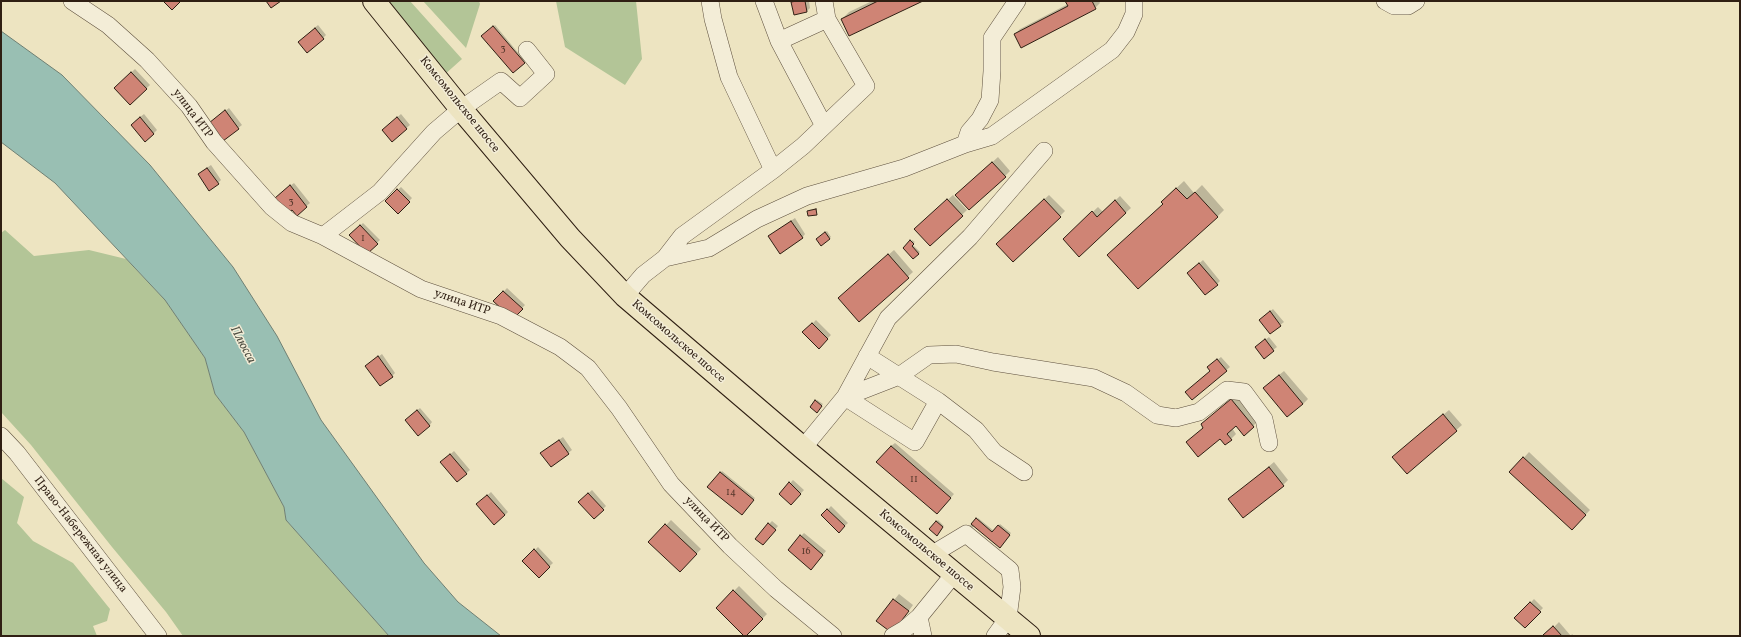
<!DOCTYPE html>
<meta charset="utf-8">
<style>
body{margin:0}
#map{position:relative;width:1741px;height:637px;overflow:hidden;background:#ede4c1;font-family:Vollkorn,serif}
canvas{display:block}
.frame{position:absolute;inset:0;border:2px solid #2f1f13;pointer-events:none}
</style>
<div id="map">
<canvas width="1741" height="637"></canvas>
<div class="frame"></div>
</div>
<script>
const ctx = document.querySelector('canvas').getContext('2d');
ctx.lineJoin = 'round';
function fillPath(path, color) {
  ctx.fillStyle = color;
  ctx.fill(path, 'evenodd');
}
function toPath(rows) {
  const path = new Path2D();
  for (const r of rows) {
    path.moveTo(r[0], r[1]);
    for (let i = 2; i < r.length; i += 2) path.lineTo(r[i], r[i + 1]);
  }
  return path;
}
function trace(path, color, width, dash) {
  ctx.strokeStyle = color;
  ctx.lineWidth = width;
  ctx.lineCap = dash ? 'butt' : 'round';
  ctx.setLineDash(dash || []);
  ctx.stroke(path);
}
function drawText(font, color, halo, rows, align = 'center') {
  ctx.font = font + ' Vollkorn,serif';
  ctx.lineWidth = 3;
  ctx.setLineDash([]);
  ctx.textBaseline = 'middle';
  ctx.strokeStyle = halo;
  ctx.fillStyle = color;
  for (const [text, x, y, turn = 0] of rows) {
    ctx.save();
    ctx.translate(x, y);
    ctx.rotate((+turn || 0) * Math.PI / 180);
    ctx.textAlign = isNaN(turn) ? turn : align;
    if (halo) ctx.strokeText(text, 0, 0);
    ctx.fillText(text, 0, 0);
    ctx.restore();
  }
}
const green = toPath([
 [382,1,410,1,462,59,443,76],
 [423,1,479,1,480,4,466,48],
 [556,1,636,1,642,59,625,85,565,47],
 [5,230,34,256,89,250,126,259,165,300,205,358,215,394,244,432,284,507,286,520,389,636,183,636,166,612,112,547,31,445,1,412,1,233],
 [1,478,24,497,17,523,33,541,73,563,110,609,107,621,93,626,97,636,1,636]
]);
const water = toPath([
 [1,31,62,75,150,165,233,267,277,336,321,420,424,563,458,602,501,636,389,636,286,520,284,507,244,432,215,394,205,358,165,300,55,183,1,142,1,31]
]);
const shadow = toPath([
 [794,1,809,1,810,8,807,11,795,14,792,3],
 [872,1,920,1,842,19,849,12],
 [1066,1,1099,1,1100,3,1095,8,1015,34,1020,29,1068,4],
 [318,25,326,35,323,38,302,39],
 [495,25,525,61,513,72,483,36],
 [135,69,150,85,130,104,115,88],
 [229,108,242,125,223,140,210,123],
 [144,114,157,130,153,134,135,121],
 [401,114,410,125,392,140,386,127],
 [998,157,1010,171,1005,176,962,190],
 [211,165,221,180,218,183,202,171],
 [1184,181,1194,193,1202,185,1224,210,1217,217,1164,204,1169,195],
 [294,183,310,203,297,214,279,194],
 [401,187,412,198,398,213,386,201],
 [953,195,967,210,930,245,921,224],
 [1049,195,1065,211,1060,216,1002,239],
 [1120,196,1131,208,1079,255,1069,234,1098,207,1103,212],
 [817,208,816,214,808,211,809,210],
 [795,218,805,234,802,238,773,233],
 [363,223,380,240,367,252,351,235],
 [827,231,831,237,821,244,818,238],
 [912,240,915,242,912,244,920,252,914,257,904,248],
 [894,250,913,272,860,320,845,293],
 [1203,260,1220,281,1217,284,1192,270],
 [507,288,525,305,513,318,495,301],
 [1273,309,1284,322,1270,333,1263,317],
 [816,320,831,335,819,347,804,332],
 [1269,337,1277,347,1264,357,1260,344],
 [382,354,395,373,392,376,370,363],
 [1221,357,1230,367,1192,399,1212,371,1212,364],
 [1284,371,1308,399,1303,404,1269,383],
 [1237,395,1258,421,1253,426,1236,425,1232,428,1236,434,1231,439,1220,438,1204,427,1207,419],
 [817,400,823,404,817,411,811,407],
 [420,408,432,422,429,426,409,417],
 [1449,410,1462,425,1407,473,1399,452],
 [563,437,572,450,551,466,545,450],
 [895,443,954,494,940,510,891,446],
 [454,451,470,470,457,481,445,459],
 [1529,452,1590,510,1572,529,1511,472],
 [1274,462,1288,480,1283,485,1230,499],
 [722,471,755,498,742,514,709,487],
 [793,480,804,490,791,504,780,494],
 [592,490,606,506,594,518,579,502],
 [491,492,508,512,505,515,481,501],
 [831,506,848,523,839,531,823,515],
 [978,518,994,531,1000,524,1011,533,1000,547,974,526,969,531,966,529],
 [671,520,701,549,680,571,650,542],
 [938,520,944,526,936,534,930,529],
 [772,521,778,526,766,541,769,524],
 [804,533,826,551,814,565,801,536],
 [538,547,553,563,539,576,524,561],
 [739,586,767,614,745,636,717,608],
 [899,594,913,605,897,627,877,621],
 [1534,599,1543,608,1525,627,1516,618],
 [1559,622,1571,636,1572,634,1574,636,1545,636]
]);
const building = toPath([
 [163,1,178,1,180,2,172,10,163,1],
 [266,1,281,1,271,8,266,1],
 [797,1,805,1,807,12,794,15,791,2,797,1],
 [878,1,923,1,849,36,841,19,878,1],
 [1065,1,1092,1,1096,9,1021,48,1014,34,1068,6,1065,1],
 [493,26,525,63,513,73,481,36,493,26],
 [315,28,324,39,307,53,298,42,315,28],
 [131,72,147,89,130,105,114,88,131,72],
 [225,110,239,129,223,141,209,123,225,110],
 [140,117,154,134,145,142,131,125,140,117],
 [397,117,407,129,392,142,382,130,397,117],
 [992,162,1006,177,969,210,955,195,992,162],
 [207,168,219,184,209,191,198,174,207,168],
 [290,185,307,207,297,216,292,210,288,213,275,198,290,185],
 [1176,188,1187,199,1195,192,1218,217,1138,289,1107,255,1163,204,1161,202,1176,188],
 [397,189,410,202,398,214,385,201,397,189],
 [947,199,963,216,930,246,914,229,947,199],
 [1044,199,1061,217,1013,262,996,244,1044,199],
 [1115,200,1126,213,1079,257,1063,239,1092,211,1097,217,1115,200],
 [816,209,817,215,808,216,807,211,816,209],
 [791,221,803,238,780,254,768,236,791,221],
 [360,225,378,244,367,254,349,235,360,225],
 [825,232,830,239,821,246,816,239,825,232],
 [910,240,914,244,912,246,919,254,913,259,903,248,910,240],
 [888,254,909,278,859,322,838,298,888,254],
 [1199,263,1218,285,1205,295,1187,273,1199,263],
 [503,291,523,309,513,319,493,301,503,291],
 [1270,311,1281,326,1270,334,1259,320,1270,311],
 [812,323,828,339,819,349,802,332,812,323],
 [1265,339,1274,351,1264,359,1255,347,1265,339],
 [378,356,393,377,380,386,365,366,378,356],
 [1217,359,1227,371,1192,400,1185,392,1210,371,1207,367,1217,359],
 [1279,375,1303,404,1287,417,1263,388,1279,375],
 [1231,399,1254,427,1244,436,1236,426,1227,434,1232,440,1225,445,1220,439,1198,457,1186,442,1203,428,1201,424,1231,399],
 [815,400,822,406,817,413,810,407,815,400],
 [417,410,430,426,418,436,405,420,417,410],
 [1443,414,1457,431,1407,474,1392,457,1443,414],
 [559,440,569,454,551,467,540,453,559,440],
 [891,446,951,498,937,514,876,462,891,446],
 [450,454,467,474,457,482,440,462,450,454],
 [1523,457,1586,515,1572,530,1509,472,1523,457],
 [1269,467,1284,486,1243,518,1228,499,1269,467],
 [720,472,754,500,742,515,707,487,720,472],
 [789,482,801,494,791,505,779,494,789,482],
 [588,493,604,510,594,519,578,502,588,493],
 [487,495,505,515,494,525,476,504,487,495],
 [827,509,845,526,839,533,821,515,827,509],
 [976,518,992,532,998,525,1010,535,1000,548,971,524,976,518],
 [936,521,943,527,937,536,929,529,936,521],
 [768,523,776,530,763,545,755,539,768,523],
 [665,524,697,554,680,572,648,542,665,524],
 [800,535,823,555,811,570,788,550,800,535],
 [534,549,550,567,539,578,522,561,534,549],
 [733,590,763,619,746,636,744,636,716,608,733,590],
 [893,599,909,611,892,633,876,621,893,599],
 [1530,602,1541,612,1525,628,1514,618,1530,602],
 [1553,626,1562,636,1544,636,1543,635,1553,626]
]);
const minor = toPath([
 [72,1,108,25,147,60,189,106,214,142,272,207,292,223,323,236,421,289,501,316,560,347,588,368,619,408,671,484,730,546,776,589,833,636],
 [710,1,713,19,729,77,773,170],
 [764,1,779,41,824,126],
 [1385,1,1394,6,1408,6,1416,1],
 [779,41,827,19],
 [965,144,969,132,980,119,990,100,992,71,992,38,1017,1],
 [323,236,380,192,434,132,461,109,501,81,520,98,546,74,527,50],
 [665,258,682,236,773,170,803,146,866,86,827,19,824,1],
 [625,296,643,275,665,258,709,248,757,219,807,196,904,168,965,144,992,136,1112,50,1126,32,1134,14,1134,1],
 [867,356,938,401,976,430,994,452,1024,472],
 [845,397,899,376,929,355,956,354,993,362,1094,378,1126,393,1157,415,1176,418,1199,412,1227,390,1244,392,1264,419,1269,443],
 [845,397,915,442,938,401],
 [1,436,17,453,158,636],
 [803,448,845,397,888,318,970,237,1044,151],
 [931,555,966,534,1010,570,1012,587,1008,618,995,636],
 [919,617,923,636],
 [893,636,905,629,919,617,954,574]
]);
const major = toPath([
 [374,1,461,109,570,238,625,296,803,448,1029,636]
]);
const numberNames = [
 ["3",503,49],
 ["3",291,202],
 ["1",363,239],
 ["11",914,480],
 ["14",731,493],
 ["16",806,552]
];
const streetNames = [
 ["Комсомольское шоссе",459,105,51],
 ["улица ИТР",192,114,53],
 ["улица ИТР",462,303,19],
 ["Комсомольское шоссе",678,342,41],
 ["улица ИТР",706,520,46],
 ["Право-Набережная улица",80,535,52],
 ["Комсомольское шоссе",926,551,40]
];
const waterNames = [
 ["Плюсса",242,345,62]
];
fillPath(green, '#b3c597');
fillPath(water, '#99bfb3');
trace(water, '#6f7f73', 1);
fillPath(shadow, '#0003');
fillPath(building, '#cf8475');
trace(building, '#2f1f13', 1);
trace(minor, '#5e503e', 18);
trace(major, '#2f1f13', 24);
trace(minor, '#f3edd7', 17);
trace(major, '#ede4c1', 22);
drawText('10px', '#57382c', null, numberNames);
drawText('12px', '#2f1f13', '#f3edd7', streetNames);
drawText('italic 13px', '#4f4f43', '#f3edd7', waterNames);
</script>
